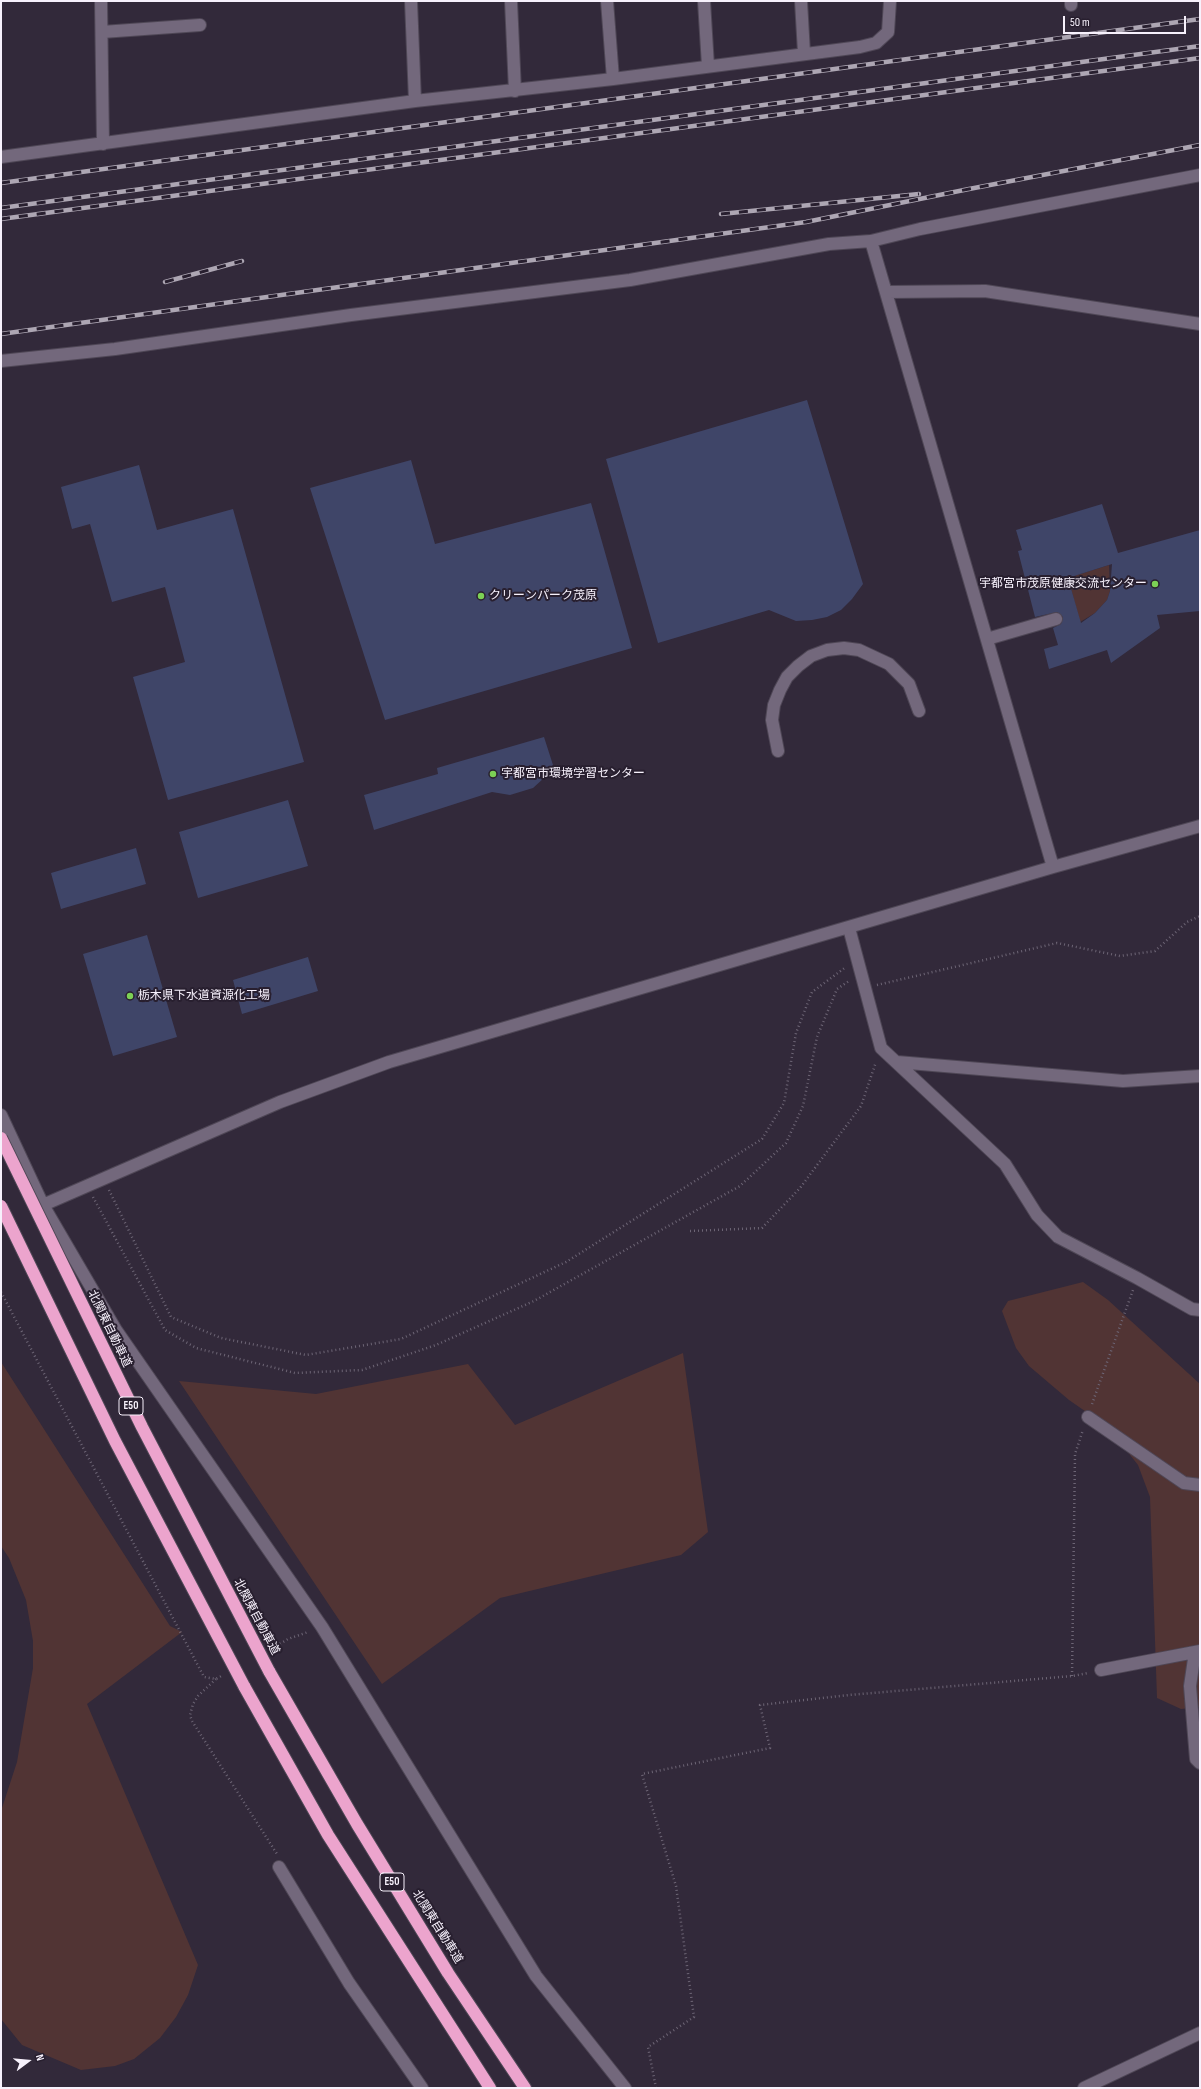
<!DOCTYPE html>
<meta charset="utf-8">
<style>
body{margin:0}
#map{position:relative;width:1201px;height:2089px;overflow:hidden;background:#32293a;font-family:"Sofia Sans Condensed",sans-serif}
canvas{display:block}
.frame{position:absolute;inset:0;border:2px solid #f7f1fc;pointer-events:none}
.north{position:absolute;left:8px;top:2041px;width:40px;height:40px;-webkit-text-stroke:3px #281f2f;paint-order:stroke;rotate:74deg;font-size:11px;font-weight:700;line-height:16px;text-align:center;color:#f7f1fc}
.north::after{content:'';display:block;margin:auto;width:14px;height:18px;background:#f7f1fc;clip-path:polygon(50% 0,100% 100%,50% 72%,0 100%)}
.scale{position:absolute;left:1063px;top:16px;width:123px;height:18px;box-sizing:border-box;border:2px solid #f7f1fc;border-top:0;padding-left:5px;font-size:12px;line-height:14px;white-space:nowrap;color:#f7f1fc;-webkit-text-stroke:3px #281f2f;paint-order:stroke}
</style>
<div id="map">
<canvas width="1201" height="2089"></canvas>
<div class="frame"></div>
<div class="north">N</div>
<div class="scale">50 m</div>
</div>
<script>
const ctx = document.querySelector('canvas').getContext('2d');
ctx.lineJoin = 'round';
function fillPath(path, color) {
  ctx.fillStyle = color;
  ctx.fill(path, 'evenodd');
}
function toPath(rows) {
  const path = new Path2D();
  for (const r of rows) {
    path.moveTo(r[0], r[1]);
    for (let i = 2; i < r.length; i += 2) path.lineTo(r[i], r[i + 1]);
  }
  return path;
}
function trace(path, color, width, dash) {
  ctx.strokeStyle = color;
  ctx.lineWidth = width;
  ctx.lineCap = dash ? 'butt' : 'round';
  ctx.setLineDash(dash || []);
  ctx.stroke(path);
}
function drawText(font, color, halo, rows, align = 'center') {
  ctx.font = font + ' "Sofia Sans Condensed","Noto Sans JP",sans-serif';
  ctx.lineWidth = 4;
  ctx.setLineDash([]);
  ctx.textBaseline = 'middle';
  ctx.strokeStyle = halo;
  ctx.fillStyle = color;
  for (const [text, x, y, turn = 0] of rows) {
    ctx.save();
    ctx.translate(x, y);
    ctx.rotate((+turn || 0) * Math.PI / 180);
    ctx.textAlign = isNaN(turn) ? turn : align;
    if (halo) ctx.strokeText(text, 0, 0);
    ctx.fillText(text, 0, 0);
    ctx.restore();
  }
}
const green = toPath([
 [1109,565,1110,591,1107,600,1095,613,1080,622,1068,578],
 [1083,1282,1108,1300,1200,1384,1200,1707,1181,1709,1157,1698,1150,1497,1138,1465,1108,1427,1069,1400,1029,1366,1016,1348,1002,1311,1008,1301],
 [683,1353,708,1532,681,1555,500,1598,382,1684,179,1381,316,1394,468,1364,515,1425],
 [1,1362,170,1626,182,1632,87,1704,198,1965,188,1995,176,2017,160,2038,134,2059,115,2066,81,2070,22,2045,1,2019,1,1811,17,1762,33,1668,33,1641,26,1600,9,1558,1,1546]
]);
const building = toPath([
 [807,400,863,584,852,599,841,610,827,617,812,620,796,621,769,610,658,643,606,459],
 [411,460,435,544,591,503,632,648,385,720,310,488],
 [139,465,157,530,233,509,304,762,168,800,133,677,185,662,165,587,112,602,90,524,72,529,61,487],
 [1102,504,1118,553,1200,530,1200,611,1157,615,1160,628,1111,663,1107,650,1049,669,1044,649,1058,645,1053,628,1061,624,1063,617,1057,612,1035,617,1018,551,1022,550,1016,530],
 [1112,564,1110,591,1107,600,1095,613,1081,623,1068,578],
 [544,737,553,765,544,778,533,788,510,795,492,792,374,830,364,795,438,774,437,768],
 [288,800,308,866,198,898,179,832],
 [136,848,146,884,61,909,51,873],
 [147,935,177,1037,113,1056,83,954],
 [308,957,318,991,242,1014,233,980]
]);
const path = toPath([
 [877,985,1057,943,1120,956,1155,951,1187,922,1200,916],
 [109,1190,171,1317,221,1338,306,1355,401,1339,566,1262,762,1139,784,1103,796,1033,812,992,846,967],
 [93,1197,165,1330,196,1348,295,1373,362,1370,436,1345,534,1301,740,1186,786,1143,803,1106,817,1037,837,989,849,981],
 [690,1231,762,1228,800,1188,861,1106,876,1062],
 [1,1292,204,1677,216,1679,223,1675],
 [1092,1404,1133,1290],
 [273,1648,288,1639,308,1632],
 [1072,1676,1075,1454,1083,1430],
 [216,1679,198,1696,193,1704,190,1715,192,1721,277,1854],
 [656,2088,648,2047,694,2017,676,1886,642,1774,770,1748,760,1705,849,1695,1072,1676,1088,1673]
]);
const minor = toPath([
 [101,1,103,144],
 [411,1,415,101],
 [511,1,515,91],
 [607,1,613,79],
 [704,1,708,66],
 [801,1,804,53],
 [1071,1,1071,5],
 [102,32,200,25],
 [1,157,415,101,613,79,860,47,876,43,888,32,890,1],
 [871,241,1053,867],
 [887,292,985,291,1200,324],
 [1,361,115,349,351,315,630,280,829,244,871,241,920,229,1200,175],
 [987,639,1056,619],
 [778,751,772,720,774,705,780,690,787,677,798,666,811,656,827,650,844,648,859,650,889,664,909,684,919,711],
 [849,928,881,1048,1005,1164,1037,1215,1058,1237,1137,1278,1192,1309,1200,1310],
 [897,1062,1123,1081,1200,1076],
 [1,1115,43,1205,116,1330,322,1627,536,1976,625,2088],
 [43,1205,280,1102,389,1062,1053,867,1200,826],
 [1088,1417,1184,1483,1200,1485],
 [1195,1652,1190,1686,1196,1759,1200,1763],
 [1101,1670,1200,1651],
 [279,1867,349,1983,422,2088],
 [1084,2088,1200,2033]
]);
const highway = toPath([
 [269,1671,357,1824,448,1973,525,2088],
 [244,1686,328,1835,490,2088]
]);
const rail = toPath([
 [1,183,1200,19],
 [1,208,1200,46],
 [721,214,919,194],
 [1,219,1200,58],
 [165,282,242,261],
 [1,334,806,222,969,189,1200,145]
]);
const highwayBridge = toPath([
 [1,1138,142,1427,269,1671],
 [1,1206,115,1441,244,1686]
]);
const markers = [
 [1155,584,4,"#7cd155"],
 [481,596,4,"#7cd155"],
 [493,774,4,"#7cd155"],
 [130,996,4,"#7cd155"]
];
const shields = [
 [131,1406,24],
 [392,1882,24]
];
const shieldNames = [
 ["E50",131,1406],
 ["E50",392,1882]
];
const poiNames = [
 ["宇都宮市茂原健康交流センター",1147,584,"right"],
 ["クリーンパーク茂原",489,596],
 ["宇都宮市環境学習センター",501,774],
 ["栃木県下水道資源化工場",138,996]
];
const streetNames = [
 ["北関東自動車道",109,1329,64],
 ["北関東自動車道",256,1617,62],
 ["北関東自動車道",437,1927,58]
];
fillPath(green, '#513434');
fillPath(building, '#3f4568');
trace(minor, '#4f4756', 14);
trace(highway, '#4f4756', 14);
trace(path, '#6d6575', 2.5, [1, 3]);
trace(minor, '#73687c', 12);
trace(highway, '#eca4cd', 12);
trace(rail, '#ada6b3', 4.5);
trace(rail, '#281f2f', 3, [9]);
trace(highwayBridge, '#4f4756', 14, []);
trace(highwayBridge, '#eca4cd', 12);
for (const [x, y, r, color] of markers) {
  const dot = new Path2D();
  dot.arc(x, y, r, 0, 2 * Math.PI);
  ctx.fillStyle = color;
  ctx.fill(dot);
  trace(dot, '#281f2f', 1.5);
}
for (const [x, y, w] of shields) {
  const box = new Path2D();
  box.roundRect(x - w / 2, y - 9, w, 18, 3);
  ctx.fillStyle = '#281f2f';
  ctx.fill(box);
  trace(box, '#f7f1fc', 1);
}
drawText('bold 11px', '#f7f1fc', null, shieldNames);
drawText('12px', '#f7f1fc', '#281f2f', poiNames, 'left');
drawText('12px', '#f7f1fc', '#281f2f', streetNames);
</script>
